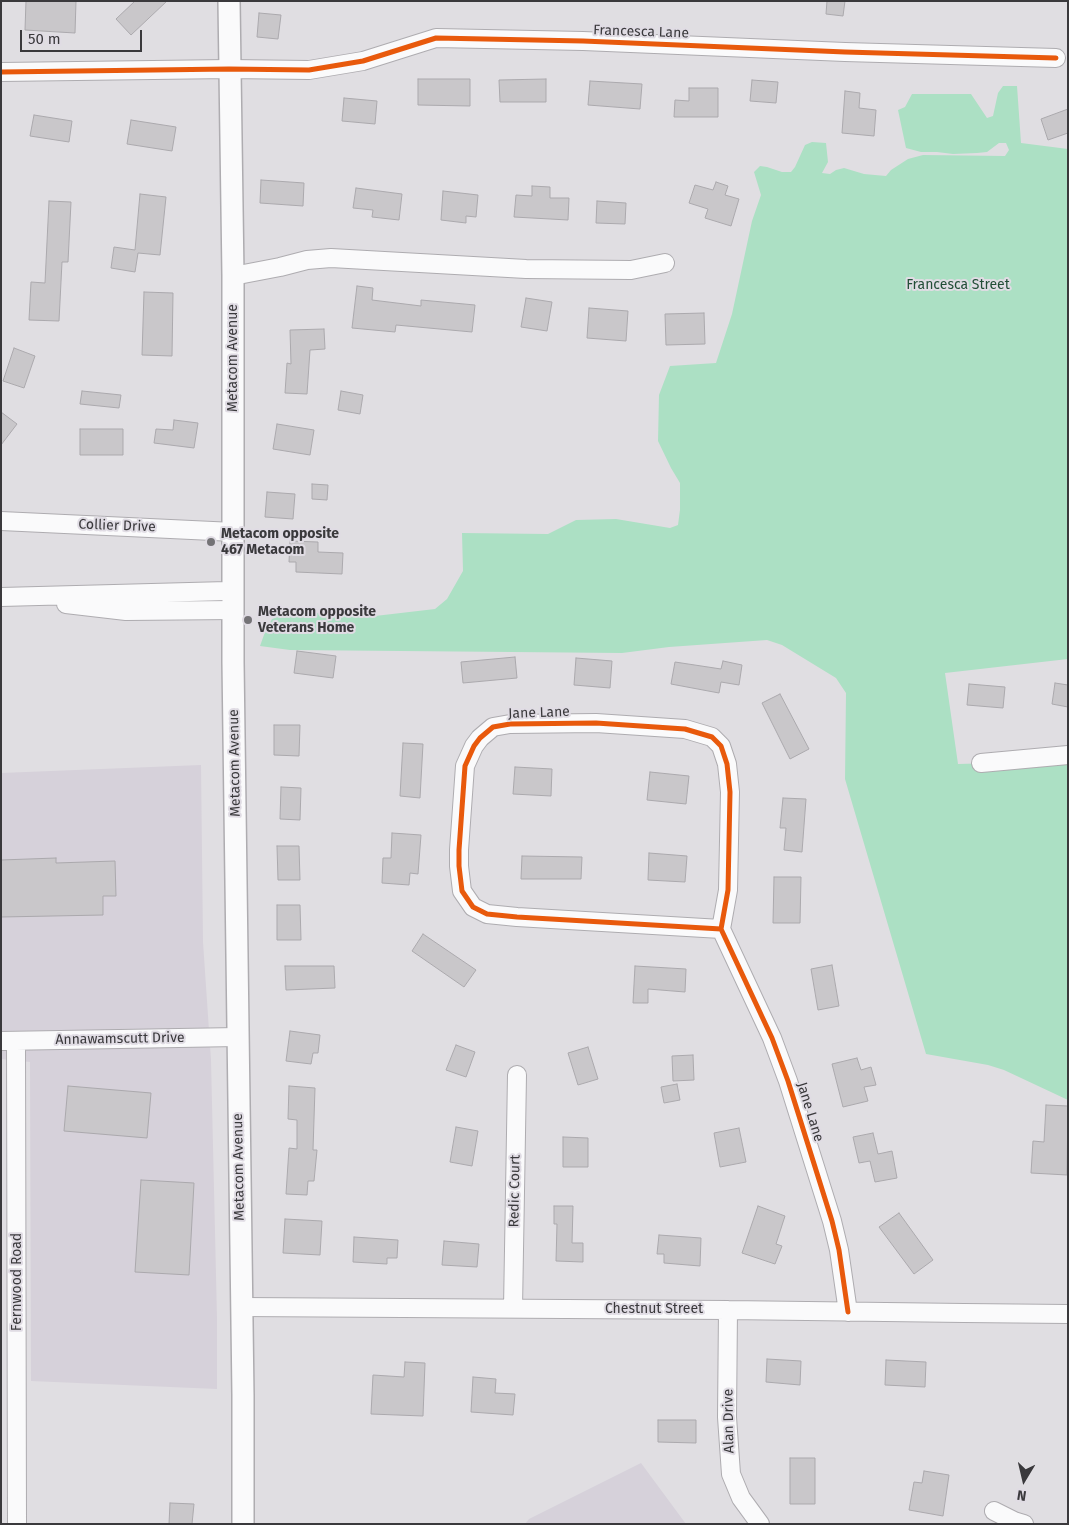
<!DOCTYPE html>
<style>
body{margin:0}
#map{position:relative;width:1069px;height:1525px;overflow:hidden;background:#e0dee2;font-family:"Fira Sans",sans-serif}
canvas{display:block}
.frame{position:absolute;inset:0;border:2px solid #3a393c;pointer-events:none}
.north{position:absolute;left:999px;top:1455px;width:50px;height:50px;-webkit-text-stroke:4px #e0dce4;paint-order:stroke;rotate:189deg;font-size:14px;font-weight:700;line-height:20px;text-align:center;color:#3a393c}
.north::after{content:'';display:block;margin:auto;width:18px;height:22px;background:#3a393c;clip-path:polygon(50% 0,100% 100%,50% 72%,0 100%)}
.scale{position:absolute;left:20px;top:30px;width:122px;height:22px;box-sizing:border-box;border:2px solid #3a393c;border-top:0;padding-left:6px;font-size:15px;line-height:18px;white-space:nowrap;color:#3a393c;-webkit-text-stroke:4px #e0dce4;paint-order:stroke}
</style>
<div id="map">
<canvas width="1069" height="1525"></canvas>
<div class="frame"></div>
<div class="north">N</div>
<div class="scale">50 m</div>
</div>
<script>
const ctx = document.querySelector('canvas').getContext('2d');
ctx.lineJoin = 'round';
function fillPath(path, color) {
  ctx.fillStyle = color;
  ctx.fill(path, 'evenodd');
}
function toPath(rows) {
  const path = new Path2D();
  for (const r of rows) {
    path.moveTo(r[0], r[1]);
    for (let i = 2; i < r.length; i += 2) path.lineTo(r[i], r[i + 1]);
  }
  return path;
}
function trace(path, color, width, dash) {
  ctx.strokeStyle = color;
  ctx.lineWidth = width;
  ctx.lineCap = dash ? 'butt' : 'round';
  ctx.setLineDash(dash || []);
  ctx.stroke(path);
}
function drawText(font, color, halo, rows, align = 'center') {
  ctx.font = font + ' "Fira Sans",sans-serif';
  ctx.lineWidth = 4;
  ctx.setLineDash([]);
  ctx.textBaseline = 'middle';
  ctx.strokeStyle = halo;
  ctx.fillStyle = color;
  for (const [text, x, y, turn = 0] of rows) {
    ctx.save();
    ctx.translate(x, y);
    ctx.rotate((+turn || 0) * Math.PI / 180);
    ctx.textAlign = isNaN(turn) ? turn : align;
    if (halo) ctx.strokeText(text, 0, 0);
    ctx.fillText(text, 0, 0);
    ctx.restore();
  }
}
const built = toPath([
 [201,765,203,942,211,1060,217,1318,217,1389,31,1381,30,1062,1,1059,1,773],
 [641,1463,686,1524,525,1524,529,1519]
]);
const green = toPath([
 [1003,86,1017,86,1021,143,1068,149,1068,659,945,673,958,764,1068,761,1068,1100,1004,1070,988,1065,926,1054,845,779,846,693,836,678,782,645,767,640,669,647,622,653,290,650,260,646,265,632,272,619,286,614,300,612,375,616,435,609,447,599,463,571,462,533,548,534,576,520,616,519,670,528,678,525,680,510,680,483,671,468,658,441,659,395,670,366,716,363,732,314,752,221,761,195,754,172,760,166,767,167,782,172,791,172,795,167,805,145,812,142,826,143,828,162,822,173,830,174,836,170,844,168,864,174,886,176,891,170,908,159,923,155,1005,156,1009,150,1006,143,999,143,987,152,977,153,953,154,937,152,921,152,906,148,898,110,905,107,912,94,971,94,987,118,993,116,998,93]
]);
const building = toPath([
 [26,1,76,1,75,33,25,30,26,1],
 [135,1,167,1,131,35,116,19,135,1],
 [827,1,845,1,843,16,826,14,827,1],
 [259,13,281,15,278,39,257,37,259,13],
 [418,79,470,79,470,106,418,105,418,79],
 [546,79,546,102,500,102,499,80,546,79],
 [752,80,778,82,776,103,750,101,752,80],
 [590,81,642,84,640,109,588,105,590,81],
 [689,88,718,88,718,117,674,117,675,100,689,101,689,88],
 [845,91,860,93,859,108,876,110,874,136,842,133,845,91],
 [344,98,377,101,375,124,342,121,344,98],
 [1068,109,1068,133,1048,140,1041,119,1068,109],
 [34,115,72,121,69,142,30,136,34,115],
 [131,120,176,127,172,151,127,144,131,120],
 [261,180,304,183,303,206,260,203,261,180],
 [716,182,728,186,725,195,739,199,731,226,705,218,708,209,689,203,695,185,713,190,716,182],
 [532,186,550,187,550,198,569,198,568,220,514,217,516,195,532,196,532,186],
 [356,188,402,194,399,220,372,217,373,210,353,208,356,188],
 [443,191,478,195,476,217,466,216,466,223,441,220,443,191],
 [140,194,166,197,160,255,138,253,135,272,111,268,114,247,135,250,140,194],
 [49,201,71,202,68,262,62,262,59,321,29,320,31,282,45,283,49,201],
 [597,201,626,203,625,224,596,223,597,201],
 [357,286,373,288,372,300,421,306,421,300,475,305,472,332,396,325,395,332,352,328,357,286],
 [144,292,173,293,172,356,142,355,144,292],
 [526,298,552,302,547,331,521,327,526,298],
 [589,308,628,311,626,341,587,338,589,308],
 [704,313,705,344,666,345,665,314,704,313],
 [324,329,325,349,310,350,307,394,285,393,287,363,291,364,290,330,324,329],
 [14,348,35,356,24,388,3,381,14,348],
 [82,391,121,395,119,408,80,404,82,391],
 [341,391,363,395,360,414,338,410,341,391],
 [1,412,17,424,1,445,1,412],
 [174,420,198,423,194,448,154,443,156,429,173,430,174,420],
 [277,424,314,430,310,455,273,449,277,424],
 [80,429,123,429,123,455,80,455,80,429],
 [312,484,328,485,327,500,312,499,312,484],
 [267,492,295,494,293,519,265,517,267,492],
 [290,541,318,542,318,552,343,553,342,574,296,572,296,562,289,562,290,541],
 [297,651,336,656,333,678,294,673,297,651],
 [515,657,517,678,463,683,461,662,515,657],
 [576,658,612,661,610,688,574,685,576,658],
 [723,661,742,665,739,685,721,682,719,693,671,684,675,662,721,669,723,661],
 [1055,683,1068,685,1068,707,1052,704,1055,683],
 [969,684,1005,687,1003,708,967,705,969,684],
 [780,694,809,749,790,759,762,703,780,694],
 [274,725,300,725,299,756,274,755,274,725],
 [403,743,423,744,420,798,400,796,403,743],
 [515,767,552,769,551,796,513,794,515,767],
 [650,772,689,776,686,804,647,800,650,772],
 [281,787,301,788,300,820,280,819,281,787],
 [783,798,806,799,802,852,784,850,786,828,780,828,783,798],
 [392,833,421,835,418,874,410,873,409,885,382,883,383,858,391,858,392,833],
 [277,846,299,846,300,880,278,880,277,846],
 [649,853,687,856,685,882,648,880,649,853],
 [522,856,582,857,581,879,521,879,522,856],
 [56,858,56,863,115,861,116,896,103,896,103,915,1,917,1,860,56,858],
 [774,877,801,877,800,923,773,923,774,877],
 [277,905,300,905,301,940,277,940,277,905],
 [423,934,476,970,464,987,412,951,423,934],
 [832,965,839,1006,818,1010,811,969,832,965],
 [285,966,334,966,335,988,286,990,285,966],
 [635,966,686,969,685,992,648,989,648,1003,633,1003,635,966],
 [290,1031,320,1035,318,1053,313,1053,311,1064,286,1061,290,1031],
 [456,1045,475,1052,466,1077,446,1070,456,1045],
 [588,1047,598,1079,578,1085,568,1053,588,1047],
 [693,1055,694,1080,673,1081,672,1056,693,1055],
 [857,1058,861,1070,871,1067,876,1085,864,1087,868,1101,843,1107,832,1064,857,1058],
 [677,1084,680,1100,664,1103,661,1087,677,1084],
 [68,1086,151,1093,147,1138,64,1131,68,1086],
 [289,1086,315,1088,313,1150,317,1150,314,1181,308,1181,307,1195,286,1194,289,1148,297,1149,297,1120,288,1119,289,1086],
 [1046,1105,1068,1106,1067,1175,1031,1173,1033,1141,1044,1142,1046,1105],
 [456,1127,478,1131,472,1166,450,1162,456,1127],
 [739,1128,746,1162,720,1167,714,1133,739,1128],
 [873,1133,878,1154,892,1151,897,1178,875,1182,870,1161,859,1163,853,1137,873,1133],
 [563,1137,588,1138,588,1167,563,1167,563,1137],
 [141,1180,194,1183,189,1275,135,1272,141,1180],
 [554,1206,573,1206,572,1243,583,1243,583,1262,556,1261,557,1224,554,1224,554,1206],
 [758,1206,785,1216,776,1244,782,1246,775,1264,742,1253,758,1206],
 [899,1213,933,1260,914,1274,879,1227,899,1213],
 [285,1219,322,1221,320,1255,283,1253,285,1219],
 [659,1235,701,1238,700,1266,664,1263,664,1254,657,1254,659,1235],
 [354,1237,398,1240,397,1258,387,1258,387,1264,353,1262,354,1237],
 [444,1241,479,1244,477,1267,442,1265,444,1241],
 [767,1359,801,1361,800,1385,766,1382,767,1359],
 [886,1360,926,1362,925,1387,885,1385,886,1360],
 [405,1362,425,1363,423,1416,371,1414,373,1375,404,1377,405,1362],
 [473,1377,496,1379,495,1393,515,1394,513,1415,471,1412,473,1377],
 [658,1420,696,1420,696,1443,658,1442,658,1420],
 [790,1458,815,1458,815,1504,790,1504,790,1458],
 [924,1471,949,1475,943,1516,909,1510,914,1482,922,1483,924,1471],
 [170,1503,194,1504,192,1524,169,1524,170,1503]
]);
const minor = toPath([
 [1,72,229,69,309,70,363,61,436,38,583,41,845,52,1056,58],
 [233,276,280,267,307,260,331,258,526,269,631,270,665,263],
 [1,521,234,532],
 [1,597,227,591,234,588],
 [66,604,126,611,234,610],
 [981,763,1068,755],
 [721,929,728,890,730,792,727,764,721,746,712,737,685,729,596,723,510,724,493,727,480,738,474,746,465,766,459,850,459,866,462,891,473,907,487,914,517,917,721,929,772,1038,788,1081,832,1221,839,1250,848,1312],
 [1,1041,238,1037],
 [16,1041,17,1524],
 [241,1307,728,1310,964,1313,1068,1314],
 [513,1308,517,1075],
 [728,1310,727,1417,731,1474,741,1498,760,1524],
 [994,1511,1014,1521,1024,1524]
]);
const major = toPath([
 [229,1,233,276,233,662,243,1395,243,1524]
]);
const cycleway = toPath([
 [1,72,229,69,309,70,363,61,436,38,583,41,845,52,1056,58],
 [721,929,728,890,730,792,727,764,721,746,712,737,685,729,596,723,510,724,493,727,480,738,474,746,465,766,459,850,459,866,462,891,473,907,487,914,517,917,721,929,772,1038,788,1081,832,1221,839,1250,848,1312]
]);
const markers = [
 [211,542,5,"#747376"],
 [248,620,5,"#747376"]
];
const streetNames = [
 ["Francesca Lane",641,32,2],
 ["Metacom Avenue",233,358,-90],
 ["Collier Drive",117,526,2],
 ["Jane Lane",539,713,-2],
 ["Metacom Avenue",235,763,-91],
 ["Annawamscutt Drive",120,1039,-1],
 ["Jane Lane",810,1112,73],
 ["Metacom Avenue",239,1167,-91],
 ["Redic Court",515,1191,-89],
 ["Fernwood Road",17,1282,-90],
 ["Chestnut Street",654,1309],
 ["Alan Drive",729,1421,-91]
];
const parkNames = [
 ["Francesca Street",958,285]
];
const poiNames = [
 ["Metacom opposite",221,534],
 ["467 Metacom",221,550],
 ["Metacom opposite",258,612],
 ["Veterans Home",258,628]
];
fillPath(built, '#d6d1da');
fillPath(green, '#ace0c4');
fillPath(building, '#c9c7ca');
trace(building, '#aba9ad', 1);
trace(minor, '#aeacb0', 20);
trace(major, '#aeacb0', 24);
trace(minor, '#fafafb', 18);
trace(major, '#fafafb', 21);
trace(cycleway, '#e8590c', 5);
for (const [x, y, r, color] of markers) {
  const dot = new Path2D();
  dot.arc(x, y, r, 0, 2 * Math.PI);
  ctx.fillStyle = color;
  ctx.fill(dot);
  trace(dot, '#e0dce4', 2);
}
drawText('14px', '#3a393c', '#e0dce4', streetNames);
drawText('14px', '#224e37', '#e0dce4', parkNames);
drawText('bold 14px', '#3a393c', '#e0dce4', poiNames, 'left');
</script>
